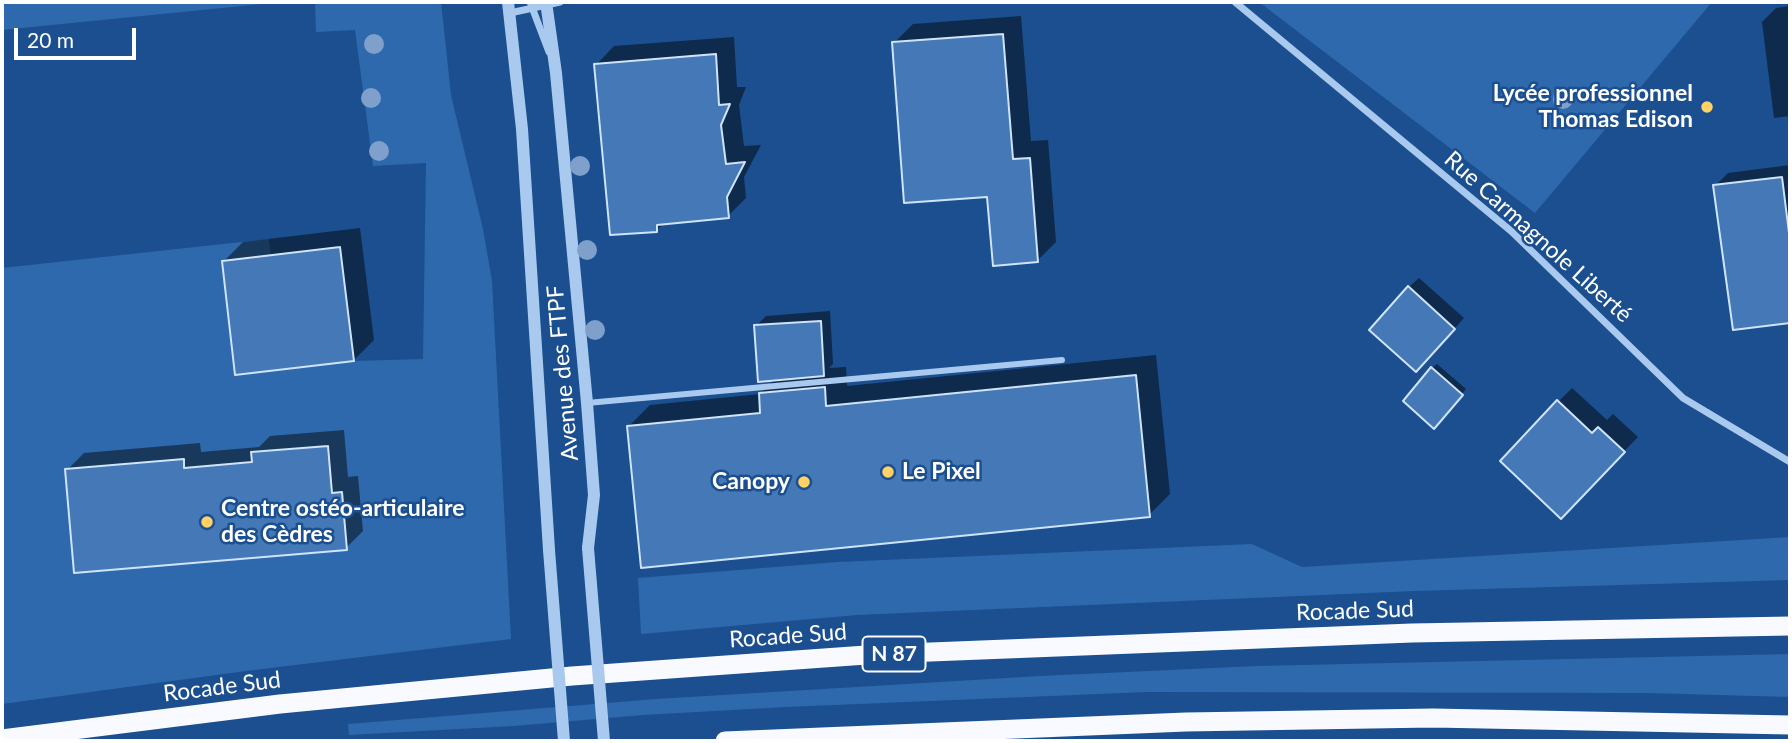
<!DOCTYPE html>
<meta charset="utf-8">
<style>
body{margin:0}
#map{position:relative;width:1792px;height:743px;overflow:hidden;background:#1b4f8f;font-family:Lato,sans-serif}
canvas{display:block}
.frame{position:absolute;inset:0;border:4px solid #fff;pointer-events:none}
.scale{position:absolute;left:14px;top:28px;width:122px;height:32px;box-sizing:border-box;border:4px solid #fff;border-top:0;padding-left:9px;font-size:21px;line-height:24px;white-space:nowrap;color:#fff;-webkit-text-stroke:5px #1b4f8f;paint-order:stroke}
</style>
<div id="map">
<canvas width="1792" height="743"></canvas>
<div class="frame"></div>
<div class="scale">20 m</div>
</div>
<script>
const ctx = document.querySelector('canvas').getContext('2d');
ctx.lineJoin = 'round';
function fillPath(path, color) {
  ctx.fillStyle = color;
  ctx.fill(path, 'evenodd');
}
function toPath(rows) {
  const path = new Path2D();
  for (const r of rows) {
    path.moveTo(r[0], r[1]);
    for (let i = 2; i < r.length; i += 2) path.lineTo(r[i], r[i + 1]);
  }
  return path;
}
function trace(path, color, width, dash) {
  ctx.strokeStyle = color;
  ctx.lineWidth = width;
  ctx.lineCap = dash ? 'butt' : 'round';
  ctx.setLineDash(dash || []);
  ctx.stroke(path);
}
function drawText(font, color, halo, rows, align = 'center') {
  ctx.font = font + ' Lato,sans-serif';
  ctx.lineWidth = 5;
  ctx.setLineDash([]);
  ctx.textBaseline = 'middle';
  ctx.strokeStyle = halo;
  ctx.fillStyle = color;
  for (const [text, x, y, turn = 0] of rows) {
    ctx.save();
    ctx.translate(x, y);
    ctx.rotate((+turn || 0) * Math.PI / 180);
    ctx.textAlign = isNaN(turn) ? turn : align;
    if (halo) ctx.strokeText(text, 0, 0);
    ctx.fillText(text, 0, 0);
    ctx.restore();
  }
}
const green = toPath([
 [2,2,282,2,2,30],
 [315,2,441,2,451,95,483,229,492,281,511,639,246,671,2,704,2,268,269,239,271,256,222,262,235,375,354,361,423,359,426,163,373,166,355,30,316,32],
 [1259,2,1712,2,1535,213],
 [1790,537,1790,580,1415,591,857,615,641,634,638,578,838,562,1252,544,1302,567],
 [1790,654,1790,697,1648,693,1146,692,786,707,643,715,514,726,349,735,348,724,656,699,1040,676,1257,666]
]);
const shadow = toPath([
 [1790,6,1790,116,1774,118,1762,22,1776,8],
 [1021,16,1031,141,1048,140,1056,242,1037,261,894,43,913,24],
 [734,37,737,87,746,87,739,105,744,146,761,145,744,177,746,198,728,216,664,223,657,230,596,65,614,46],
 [1790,165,1790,321,1735,328,1715,186,1728,173],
 [360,228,374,340,354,360,223,262,243,242],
 [1419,278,1464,318,1426,360,1409,287],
 [830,311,833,364,829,368,846,367,847,386,1156,355,1170,494,1149,515,628,427,650,405,760,394,776,378,756,326,766,316],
 [1437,364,1466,389,1438,422,1432,368],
 [1572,388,1607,420,1613,414,1638,437,1561,516,1558,402],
 [344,430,348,477,358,476,363,531,346,548,67,470,84,453,200,443,201,452,259,447,270,436]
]);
const building = toPath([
 [1003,34,1013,159,1030,158,1038,262,993,266,987,197,904,203,892,42,1003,34],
 [716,54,719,105,730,104,721,125,726,164,745,162,727,197,729,218,657,225,657,232,610,235,594,64,716,54],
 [1782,177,1790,241,1790,323,1733,330,1713,185,1782,177],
 [340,247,354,361,235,375,222,261,340,247],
 [1408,286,1455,329,1416,372,1369,330,1408,286],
 [821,321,824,376,758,382,754,325,821,321],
 [1431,367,1463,395,1434,429,1403,401,1431,367],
 [1136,375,1150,517,641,568,627,426,760,413,759,393,825,387,826,406,1136,375],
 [1557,400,1592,433,1598,427,1625,452,1561,519,1500,461,1557,400],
 [328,446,332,493,342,492,347,550,74,573,65,469,184,459,184,468,252,462,251,452,328,446]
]);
const pedestrian = toPath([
 [587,403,1062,360]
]);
const minor = toPath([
 [530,2,549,52],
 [1235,2,1511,231,1683,398,1790,462],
 [510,13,560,2]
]);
const tertiary = toPath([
 [508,2,522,129,549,550],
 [546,2,556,73,587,403,594,495,588,548]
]);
const trunk = toPath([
 [2,739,280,704,572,676,880,654,1412,633,1790,626],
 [725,741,1186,722,1433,718,1790,725]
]);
const tertiaryBridge = toPath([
 [588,548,604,741],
 [549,550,564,741]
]);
const trees = [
 [374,44],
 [371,98],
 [1563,99],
 [379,151],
 [580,166],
 [587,250],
 [595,330]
];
const markers = [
 [1707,107,7,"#ffd166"],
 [888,472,7,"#ffd166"],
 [804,482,7,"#ffd166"],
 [207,522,7,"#ffd166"]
];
const shields = [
 [894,654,63]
];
const shieldNames = [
 ["N 87",894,654]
];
const poiNames = [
 ["Lycée professionnel",1693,94],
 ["Thomas Edison",1693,120],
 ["Le Pixel",902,472,"left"],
 ["Canopy",790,482],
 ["Centre ostéo-articulaire",221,509,"left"],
 ["des Cèdres",221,535,"left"]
];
const streetNames = [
 ["Rue Carmagnole Liberté",1538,237,42],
 ["Avenue des FTPF",563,373,-95],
 ["Rocade Sud",1355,611,-2],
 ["Rocade Sud",788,636,-4],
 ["Rocade Sud",222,687,-7]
];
fillPath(green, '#2e69ad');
fillPath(shadow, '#0007');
fillPath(building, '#4478b7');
trace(building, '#cfe3fa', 2);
trace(pedestrian, '#a9c9ee', 6);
trace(minor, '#a9c9ee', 7);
trace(tertiary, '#a9c9ee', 12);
trace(trunk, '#f8faff', 19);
trace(tertiaryBridge, '#a9c9ee', 12);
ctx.fillStyle = '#7ea0ca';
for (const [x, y] of trees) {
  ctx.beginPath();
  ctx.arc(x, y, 10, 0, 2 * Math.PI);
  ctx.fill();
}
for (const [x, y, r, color] of markers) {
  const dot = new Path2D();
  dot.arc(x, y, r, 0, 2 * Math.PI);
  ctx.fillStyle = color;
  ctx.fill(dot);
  trace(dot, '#1b4f8f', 2.5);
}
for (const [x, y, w] of shields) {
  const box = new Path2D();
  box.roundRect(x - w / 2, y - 17.5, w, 35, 5);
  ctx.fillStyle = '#1b4f8f';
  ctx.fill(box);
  trace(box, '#fff', 2);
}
drawText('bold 21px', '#fff', null, shieldNames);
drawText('bold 23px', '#fff', '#1b4f8f', poiNames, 'right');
drawText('23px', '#fff', '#1b4f8f', streetNames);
</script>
